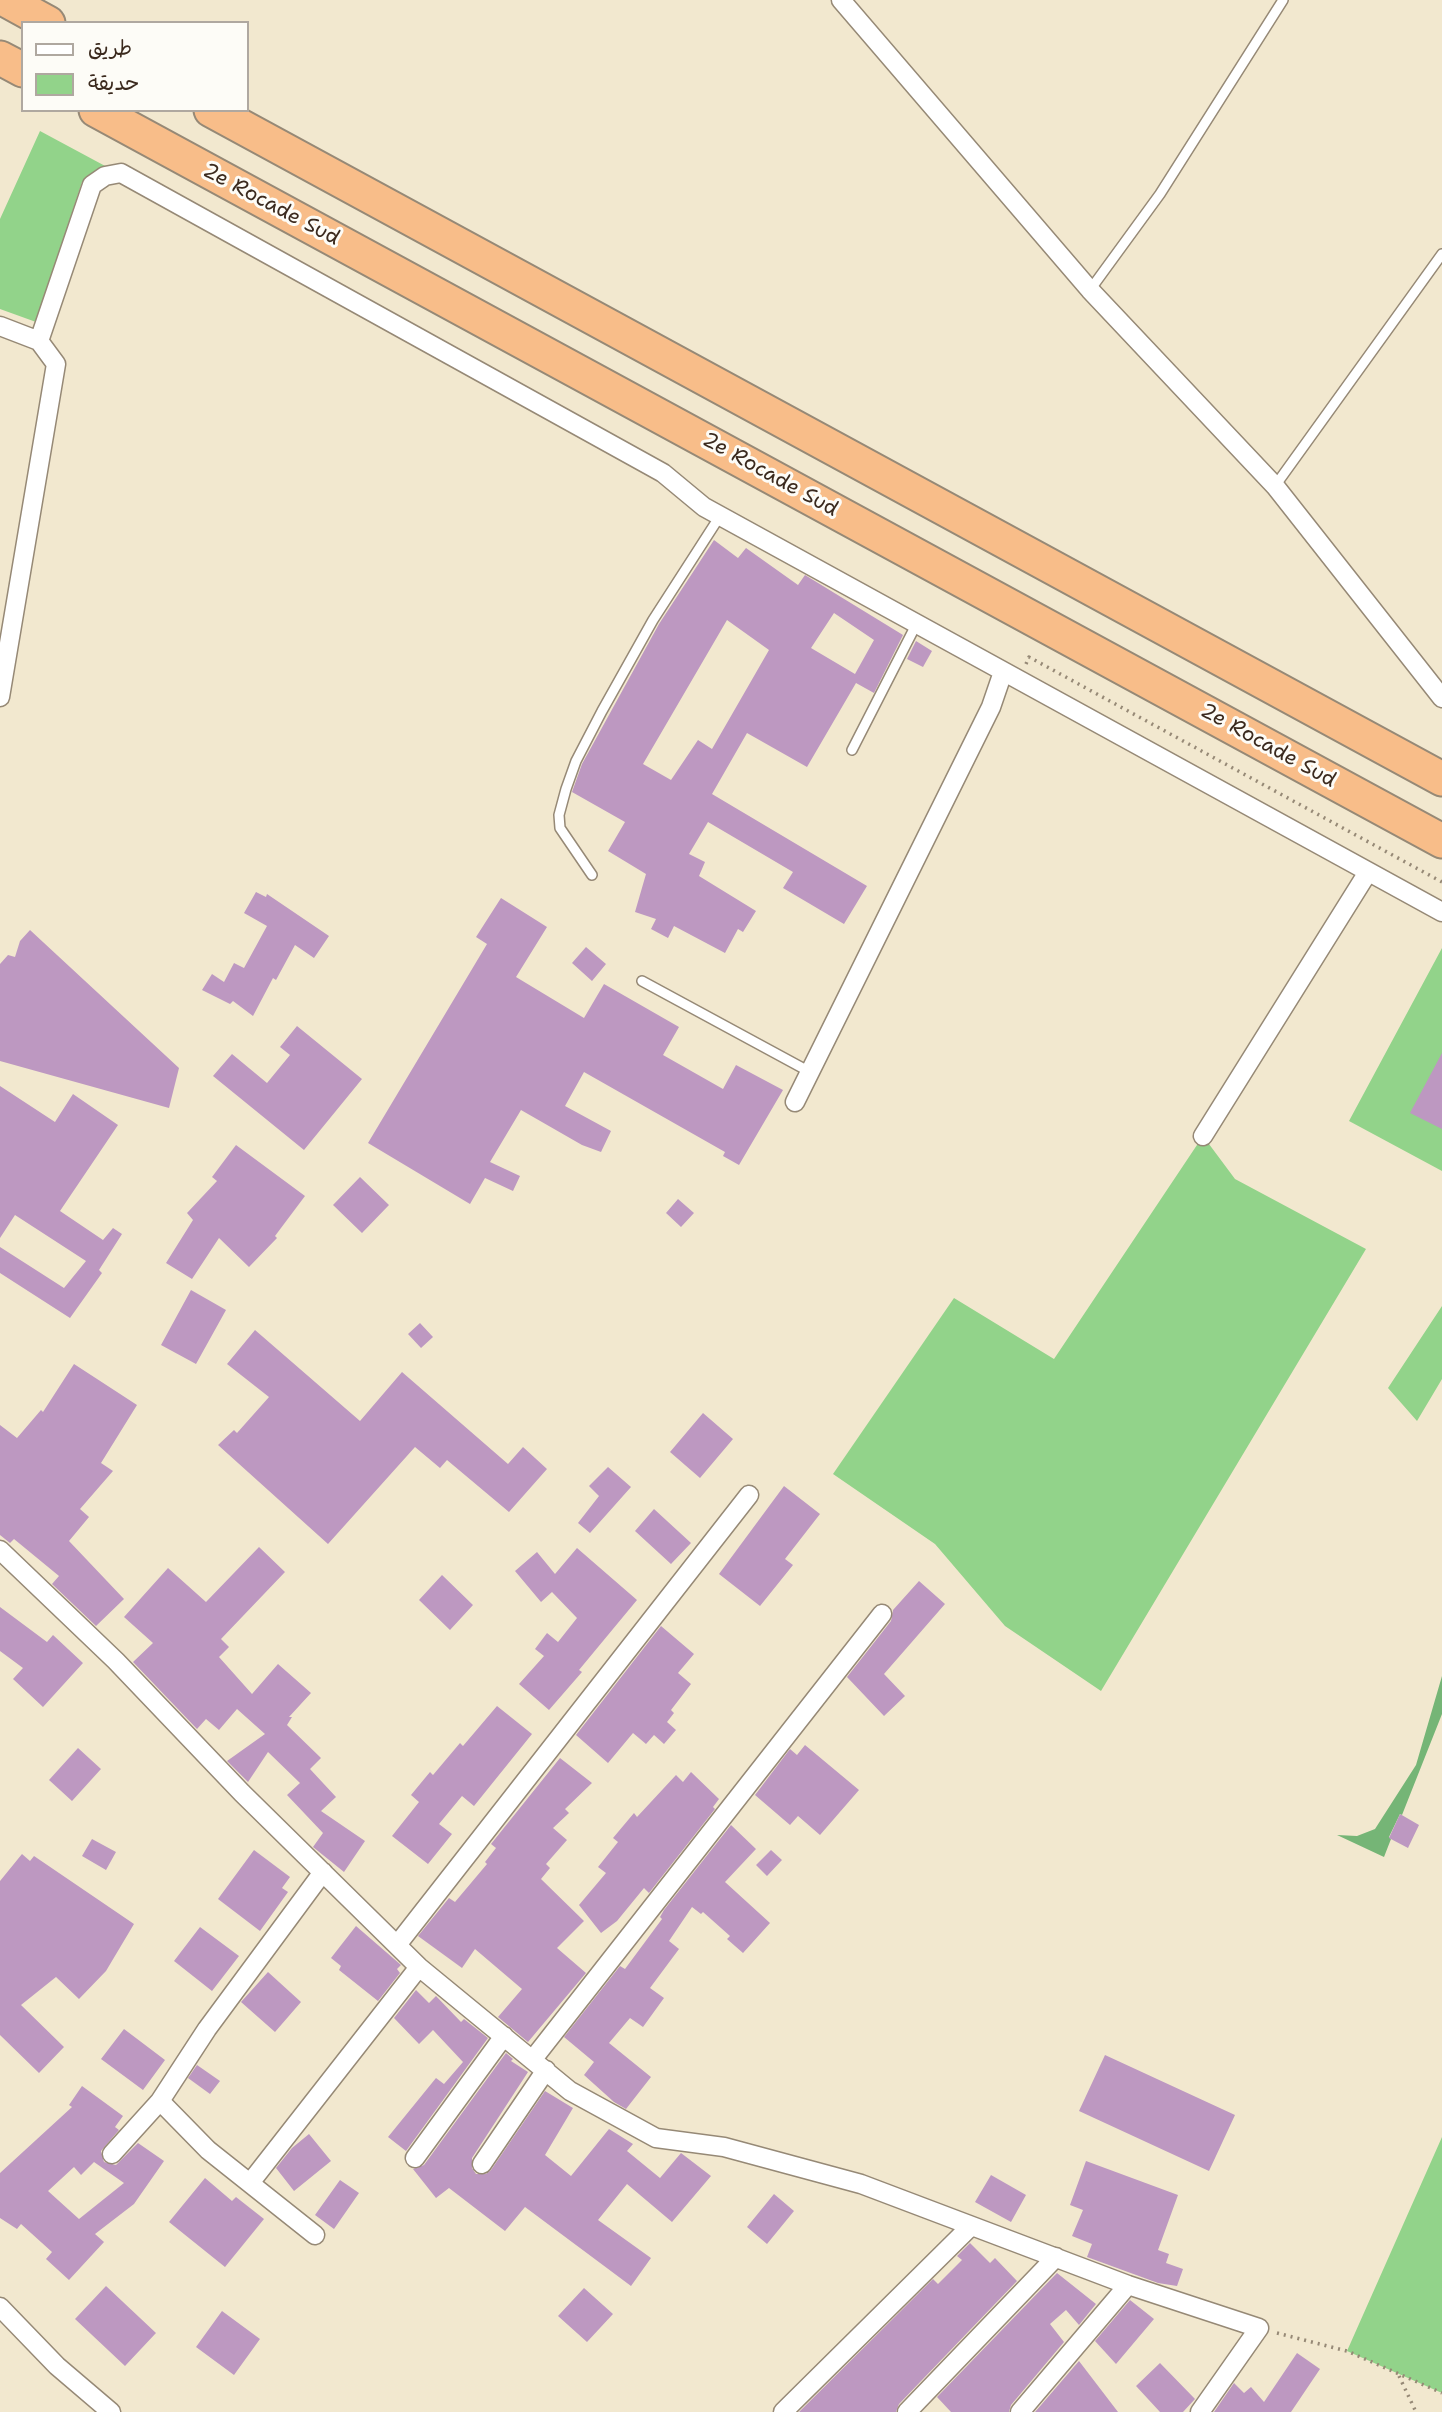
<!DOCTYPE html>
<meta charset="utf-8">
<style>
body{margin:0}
#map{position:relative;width:1442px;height:2412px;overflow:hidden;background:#f2e8cf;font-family:"Shantell Sans","Playpen Sans Arabic",sans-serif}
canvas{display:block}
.legend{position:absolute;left:21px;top:21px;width:228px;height:91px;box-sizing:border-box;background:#fdfcf7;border:2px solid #afa8a0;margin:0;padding:9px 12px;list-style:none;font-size:21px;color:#3b2a1e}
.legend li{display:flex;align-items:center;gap:14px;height:35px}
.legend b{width:35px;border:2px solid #afa8a0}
</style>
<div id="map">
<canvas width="1442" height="2412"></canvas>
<ul class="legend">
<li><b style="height:9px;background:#fff"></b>طريق</li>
<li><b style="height:19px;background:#92d38a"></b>حديقة</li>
</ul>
</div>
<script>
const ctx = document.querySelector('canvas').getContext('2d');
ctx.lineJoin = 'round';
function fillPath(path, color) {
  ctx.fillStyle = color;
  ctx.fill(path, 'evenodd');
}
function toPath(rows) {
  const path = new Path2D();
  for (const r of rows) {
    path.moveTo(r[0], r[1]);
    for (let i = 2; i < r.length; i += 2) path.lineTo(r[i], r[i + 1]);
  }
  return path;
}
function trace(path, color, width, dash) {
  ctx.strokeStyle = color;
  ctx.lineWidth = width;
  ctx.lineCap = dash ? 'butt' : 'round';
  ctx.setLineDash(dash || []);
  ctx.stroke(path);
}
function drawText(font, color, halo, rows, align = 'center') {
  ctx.font = font + ' "Shantell Sans",sans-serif';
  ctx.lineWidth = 6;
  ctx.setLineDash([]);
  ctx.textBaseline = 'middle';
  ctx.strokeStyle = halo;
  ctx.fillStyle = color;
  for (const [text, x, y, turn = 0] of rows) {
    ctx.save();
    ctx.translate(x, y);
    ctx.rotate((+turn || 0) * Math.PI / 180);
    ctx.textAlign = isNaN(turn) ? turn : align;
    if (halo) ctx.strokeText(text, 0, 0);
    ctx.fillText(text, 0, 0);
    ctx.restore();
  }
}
const green = toPath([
 [40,131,107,167,82,182,36,322,0,309,0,219],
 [1442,948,1442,1171,1349,1121],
 [1203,1136,1235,1179,1366,1249,1101,1691,1005,1626,935,1544,833,1474,954,1298,1054,1359],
 [1442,1306,1442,1379,1417,1421,1388,1388],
 [1442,2137,1442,2393,1347,2351]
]);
const forest = toPath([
 [1442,1676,1442,1714,1402,1815,1400,1814,1389,1837,1391,1839,1384,1857,1337,1835,1357,1836,1375,1829,1416,1765]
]);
const building = toPath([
 [714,540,738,558,746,548,798,585,805,575,903,635,874,693,856,683,807,767,747,733,712,794,867,886,844,924,783,888,793,872,708,822,689,854,705,862,699,876,756,911,743,932,738,929,725,953,674,926,668,938,651,929,656,919,635,912,646,874,608,851,625,822,572,792,582,764,659,624],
 [834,613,874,640,855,674,811,648],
 [727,620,769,650,712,749,698,740,671,780,643,764],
 [916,641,932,651,923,667,907,659],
 [256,892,266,897,267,894,329,936,314,958,295,945,276,980,273,978,253,1016,233,1001,230,1004,202,990,212,974,224,982,234,963,244,968,267,926,244,913],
 [501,898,547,927,516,977,584,1018,604,984,679,1027,663,1055,723,1089,736,1065,783,1090,739,1165,723,1156,725,1152,584,1072,565,1106,611,1131,601,1152,582,1145,521,1110,490,1162,520,1176,513,1191,485,1178,470,1204,368,1143,487,944,476,937],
 [30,930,179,1068,169,1108,0,1061,0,964,8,955,15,957,20,941],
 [586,947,606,964,592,981,572,963],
 [297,1026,362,1079,304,1150,213,1076,232,1054,267,1083,290,1055,280,1047],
 [1442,1053,1442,1129,1410,1113],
 [0,1086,55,1122,73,1094,118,1125,60,1211,103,1240,113,1228,122,1234,99,1270,102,1273,70,1318,0,1273,0,1247,64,1288,86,1261,15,1215,0,1238],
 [236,1145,305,1196,275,1236,277,1238,249,1267,219,1238,192,1279,166,1263,193,1220,187,1213,217,1181,212,1177],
 [360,1177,389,1205,362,1233,333,1205],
 [678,1199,694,1213,681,1227,666,1213],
 [191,1290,226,1310,196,1364,161,1345],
 [420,1323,433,1337,421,1348,408,1334],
 [255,1330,360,1421,402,1372,508,1464,523,1447,547,1469,509,1512,447,1460,440,1468,415,1447,328,1544,218,1445,234,1430,237,1433,269,1397,227,1364],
 [74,1364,137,1405,101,1463,113,1471,80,1509,89,1517,69,1541,124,1599,96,1626,52,1584,59,1576,14,1539,10,1543,0,1535,0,1425,17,1438,41,1410,43,1412],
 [703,1413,733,1439,700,1478,670,1452],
 [608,1467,631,1487,590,1533,578,1523,599,1496,589,1486],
 [784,1486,820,1514,785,1559,793,1565,760,1606,719,1574],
 [654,1509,691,1543,671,1564,635,1531],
 [259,1547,285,1572,221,1639,229,1647,219,1657,252,1694,278,1664,311,1693,289,1717,292,1717,287,1725,321,1758,310,1769,336,1797,321,1811,365,1841,344,1872,313,1847,323,1833,287,1795,300,1783,268,1752,248,1782,227,1761,265,1734,237,1709,219,1730,206,1719,197,1729,133,1662,153,1643,124,1617,168,1568,206,1602],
 [577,1548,637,1600,579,1670,582,1672,549,1710,519,1684,544,1656,535,1649,547,1633,558,1642,577,1618,552,1592,541,1602,515,1571,537,1552,555,1574],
 [442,1575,473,1605,450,1630,419,1600],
 [919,1581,945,1604,884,1674,905,1696,884,1716,847,1677,891,1621,893,1610],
 [0,1607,47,1642,53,1635,83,1663,43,1707,13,1679,23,1668,0,1651],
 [661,1626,694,1654,678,1673,691,1684,671,1710,674,1713,667,1722,676,1730,664,1744,654,1735,646,1744,633,1733,608,1763,576,1735],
 [497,1706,532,1734,474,1806,462,1796,439,1824,452,1834,428,1864,392,1836,419,1802,411,1795,430,1772,433,1775,460,1743,463,1746],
 [805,1745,859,1790,820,1835,798,1816,790,1825,755,1795,790,1749,797,1755],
 [78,1748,101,1769,72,1801,49,1780],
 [560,1758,592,1783,565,1809,569,1813,553,1828,567,1840,546,1864,550,1868,541,1879,584,1921,557,1948,586,1973,528,2042,498,2017,522,1989,475,1949,462,1968,418,1936,449,1898,455,1902,487,1864,485,1862,496,1848,491,1844],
 [691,1772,719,1799,713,1807,715,1809,649,1893,644,1888,617,1921,601,1933,579,1905,606,1873,598,1867,618,1842,613,1838,634,1813,637,1817,676,1775,683,1782],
 [1400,1814,1419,1825,1408,1848,1389,1838],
 [731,1825,756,1849,725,1882,770,1923,743,1953,727,1939,730,1936,703,1912,701,1914,692,1907,669,1941,679,1949,650,1988,664,1998,643,2027,630,2018,609,2043,651,2077,626,2109,614,2102,584,2075,594,2062,564,2037,620,1966,625,1969,662,1919,660,1917,664,1910],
 [92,1839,116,1852,106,1870,82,1856],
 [254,1850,290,1877,282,1888,288,1892,260,1931,218,1899],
 [771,1850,782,1860,767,1876,756,1865],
 [22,1854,30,1861,34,1856,134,1924,106,1971,79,1999,56,1977,21,2005,64,2047,39,2073,0,2035,0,1881],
 [356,1926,401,1965,397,1969,400,1973,378,2001,339,1970,341,1966,331,1958],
 [200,1927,239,1956,212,1991,174,1961],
 [268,1972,301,2002,275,2032,241,2002],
 [416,1990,429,2003,436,1996,461,2022,464,2019,488,2038,406,2151,388,2137,436,2078,444,2084,463,2062,433,2030,419,2044,394,2018],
 [124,2029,165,2060,143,2090,101,2059],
 [506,2053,513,2059,511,2061,528,2072,472,2158,472,2168,476,2174,486,2174,491,2170,545,2091,573,2108,545,2155,571,2176,609,2129,633,2144,627,2151,660,2178,681,2153,711,2176,672,2222,627,2184,598,2220,651,2258,631,2286,525,2207,505,2231,449,2188,436,2198,413,2169,424,2165],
 [1105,2055,1235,2115,1209,2171,1079,2111],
 [197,2065,220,2081,210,2094,188,2078],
 [82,2086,123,2116,115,2127,119,2130,101,2151,104,2162,116,2165,138,2143,164,2161,134,2204,95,2234,104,2242,69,2280,46,2259,52,2252,21,2224,17,2229,0,2218,0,2173,72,2107,69,2105],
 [94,2162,124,2183,79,2219,48,2191,74,2167,81,2175],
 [309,2134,331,2161,294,2191,276,2168,292,2148],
 [1086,2161,1178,2195,1158,2250,1169,2254,1166,2263,1183,2269,1177,2286,1158,2283,1087,2257,1092,2244,1072,2236,1083,2210,1070,2205],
 [991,2175,1026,2195,1011,2222,975,2202],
 [205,2178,232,2201,236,2197,264,2219,225,2267,169,2222],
 [340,2180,359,2193,334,2229,315,2215],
 [774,2194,794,2211,767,2244,747,2227],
 [970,2243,990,2263,995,2258,1017,2281,899,2404,896,2412,799,2412,933,2279,938,2284,962,2260,957,2256],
 [1057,2273,1096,2304,1079,2325,1066,2310,1050,2324,1064,2342,1011,2405,1009,2412,951,2412,937,2397],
 [106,2286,156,2333,125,2366,75,2319],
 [584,2288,613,2314,587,2342,558,2316],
 [1130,2300,1154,2319,1116,2364,1095,2341],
 [222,2311,260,2339,234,2375,196,2347],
 [1297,2353,1320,2369,1291,2412,1214,2412,1234,2383,1244,2393,1251,2387,1264,2402],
 [1079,2361,1118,2412,1035,2412],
 [1160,2363,1195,2399,1183,2412,1160,2412,1136,2386]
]);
const path = toPath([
 [1026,664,1029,657,1442,882],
 [1277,2333,1347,2351,1442,2393],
 [1399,2376,1416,2412]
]);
const lane = toPath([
 [1090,290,1160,194,1283,0],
 [1275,486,1442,254],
 [852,750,917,623],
 [592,875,560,828,559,815,566,789,576,761,602,711,653,620,720,516],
 [642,981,810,1072]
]);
const street = toPath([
 [841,0,1090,290,1275,486,1442,698],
 [0,326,39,341,56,364,0,697],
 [39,341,92,185,105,176,121,173,663,473,704,507,1442,912],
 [795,1102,991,707,1003,672],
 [1203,1136,1368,872],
 [0,1550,116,1661,242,1793,419,1967,570,2091,656,2138,724,2147,861,2184,1128,2285,1259,2328,1200,2412],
 [397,1945,749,1495],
 [533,2059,882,1614],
 [112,2154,160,2101],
 [415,2158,504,2036],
 [482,2164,546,2070],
 [250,2183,419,1967],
 [315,2235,208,2150,160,2101,207,2029,323,1872],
 [0,2307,57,2366,111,2412],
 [783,2412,971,2226],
 [907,2412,1056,2257],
 [1020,2412,1128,2285]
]);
const highway = toPath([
 [6,0,48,23],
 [0,58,23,70],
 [96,110,1442,841],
 [211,110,1442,779]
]);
const streetNames = [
 ["2e Rocade Sud",271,205,28],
 ["2e Rocade Sud",770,475,29],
 ["2e Rocade Sud",1268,746,29]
];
fillPath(green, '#92d38a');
fillPath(forest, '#75b576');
fillPath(building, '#bd98c1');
trace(lane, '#968976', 12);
trace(street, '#968976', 21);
trace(highway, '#968976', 37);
trace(path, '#968976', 3.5, [2, 5]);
trace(lane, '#fff', 9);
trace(street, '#fff', 18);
trace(highway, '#f8bd89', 33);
drawText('21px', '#3b2a1e', '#fdfcf7', streetNames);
</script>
